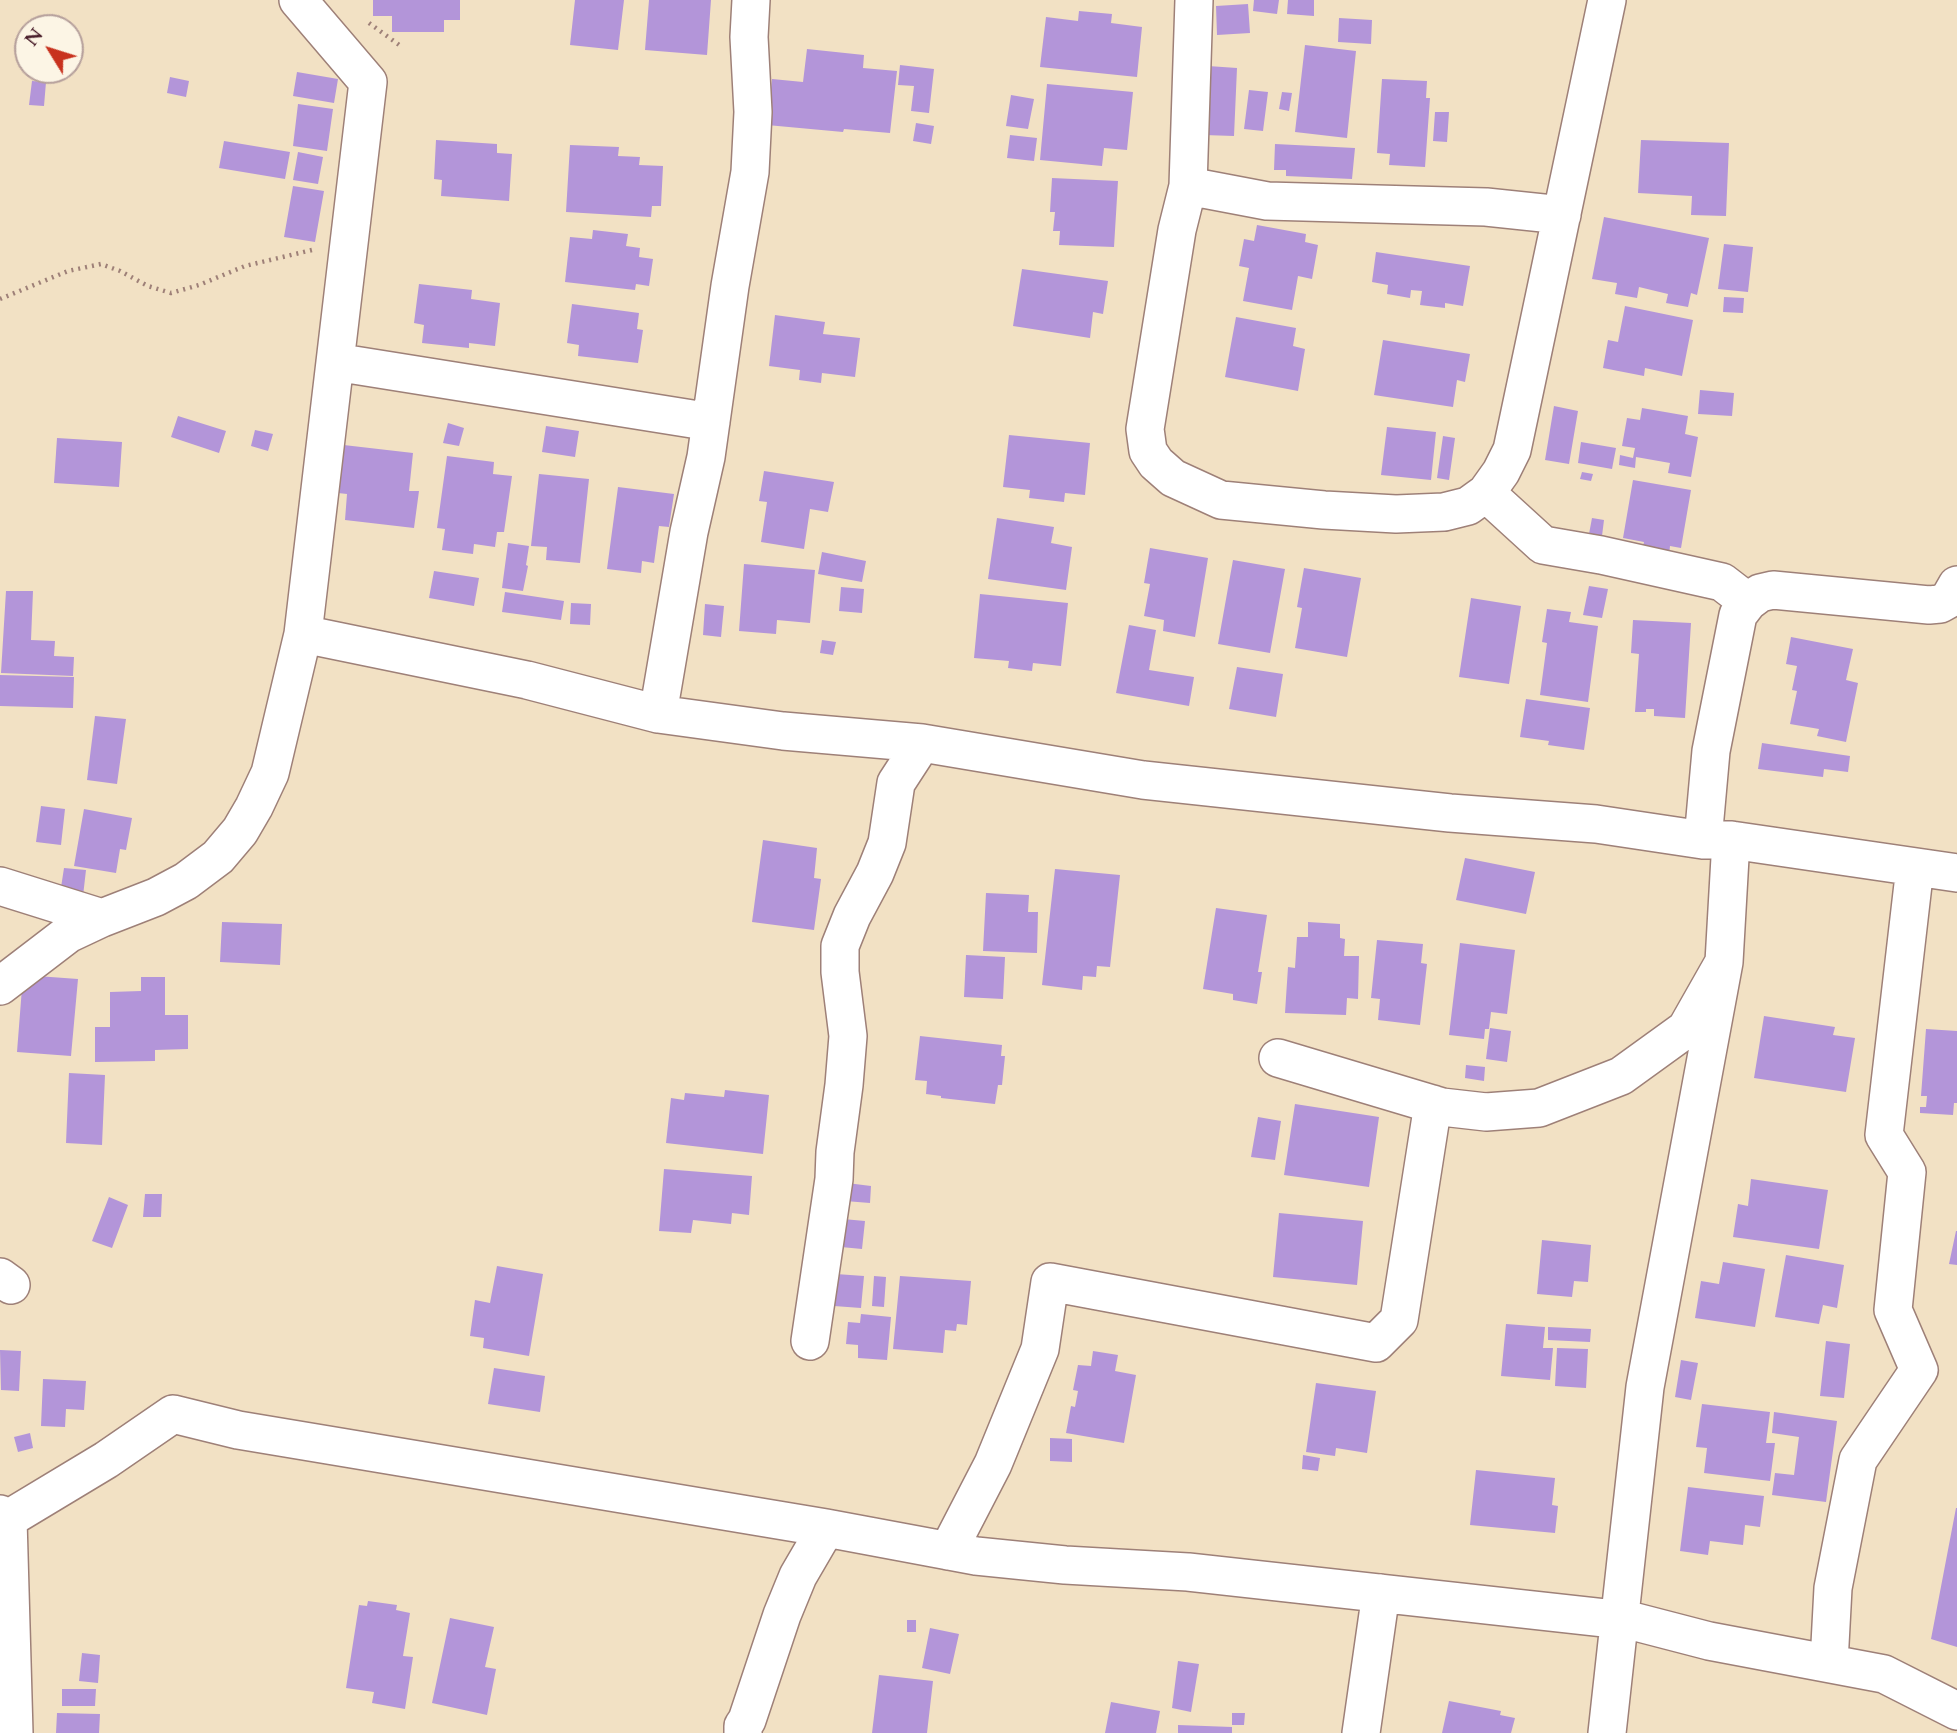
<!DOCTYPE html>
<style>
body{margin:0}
#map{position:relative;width:1957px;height:1733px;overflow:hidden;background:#f2e1c4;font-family:Cardo,serif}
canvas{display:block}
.north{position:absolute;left:14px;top:14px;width:70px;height:70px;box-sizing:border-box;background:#fcf5e5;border:2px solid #b59f9b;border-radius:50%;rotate:308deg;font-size:19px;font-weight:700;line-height:28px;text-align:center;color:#4a1f2b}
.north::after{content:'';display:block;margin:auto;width:24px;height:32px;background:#c8321e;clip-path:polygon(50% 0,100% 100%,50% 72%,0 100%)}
</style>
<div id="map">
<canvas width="1957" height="1733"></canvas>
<div class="north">N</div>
</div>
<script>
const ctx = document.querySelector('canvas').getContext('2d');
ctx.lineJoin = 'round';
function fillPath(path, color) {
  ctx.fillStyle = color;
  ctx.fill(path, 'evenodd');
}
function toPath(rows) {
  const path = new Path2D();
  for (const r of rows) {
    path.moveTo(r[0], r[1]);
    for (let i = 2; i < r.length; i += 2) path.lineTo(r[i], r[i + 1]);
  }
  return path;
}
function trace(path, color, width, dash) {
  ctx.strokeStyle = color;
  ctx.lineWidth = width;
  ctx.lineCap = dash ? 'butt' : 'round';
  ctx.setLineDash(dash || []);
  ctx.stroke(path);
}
const building = toPath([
 [373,0,460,0,460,20,444,20,444,32,392,32,392,16,373,16],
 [575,0,624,0,618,50,570,45],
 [649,0,711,0,707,55,645,50],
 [1254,0,1279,0,1277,14,1253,11],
 [1288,0,1314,0,1314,16,1287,14],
 [1248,4,1250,33,1217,35,1216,6],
 [1079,11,1112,14,1111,23,1142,27,1137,77,1040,67,1046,17,1078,21],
 [1339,18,1372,20,1371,44,1338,42],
 [1305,45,1356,51,1347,138,1295,132],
 [807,49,864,55,863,68,897,71,890,133,844,129,843,132,767,125,772,79,803,82],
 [900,65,934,69,929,113,911,111,914,86,898,85],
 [1208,66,1237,68,1234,136,1204,135],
 [297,72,338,79,334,103,293,96],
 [170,77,189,81,186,97,167,93],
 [1382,79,1427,81,1426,98,1430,98,1425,167,1389,165,1390,154,1377,153],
 [32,81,46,82,44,106,29,105],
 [1047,84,1133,92,1127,150,1104,148,1102,166,1040,160],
 [1249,90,1268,92,1263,131,1244,129],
 [1282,92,1292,93,1289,111,1279,109],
 [1011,95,1034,99,1028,129,1006,126],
 [298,104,333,109,327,151,293,146],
 [1435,112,1449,112,1447,142,1433,141],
 [916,123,934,126,931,144,913,141],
 [1010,135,1037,138,1034,161,1007,158],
 [436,140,497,144,497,153,512,154,509,201,441,196,442,180,434,179],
 [1641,140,1729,143,1726,216,1691,215,1692,196,1638,193],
 [224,141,290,152,285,179,219,168],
 [1275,144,1355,148,1352,179,1286,176,1286,170,1274,170],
 [570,145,619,147,618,156,640,157,639,165,663,166,661,206,652,206,651,217,566,212],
 [298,152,323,157,318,184,293,180],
 [1052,178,1118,181,1114,247,1059,245,1060,231,1053,231,1055,212,1050,212],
 [293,186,324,191,315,242,284,237],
 [1604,217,1709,238,1697,295,1691,293,1688,307,1666,303,1668,294,1639,287,1637,298,1615,294,1617,283,1592,279],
 [1257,225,1306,234,1305,242,1318,245,1312,279,1298,276,1292,310,1243,301,1249,268,1239,266,1244,239,1254,241],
 [593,230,628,234,626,246,640,248,639,257,653,259,649,286,636,284,635,290,565,282,570,237,592,239],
 [1724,244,1753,247,1748,292,1718,289],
 [1376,252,1470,266,1463,306,1445,303,1445,308,1420,305,1422,291,1411,290,1410,298,1387,294,1388,285,1372,282],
 [1022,269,1108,281,1103,314,1093,312,1090,338,1013,326],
 [419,284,472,290,471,299,500,303,495,346,469,343,469,348,422,343,424,325,414,323],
 [1724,297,1744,298,1743,313,1723,312],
 [572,304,639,313,637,329,643,330,638,363,578,356,579,345,567,343],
 [1625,306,1693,320,1682,376,1645,368,1644,376,1603,368,1608,340,1618,342],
 [775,315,825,322,823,334,860,338,855,377,822,373,821,383,799,380,800,370,769,366],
 [1236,317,1296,328,1293,346,1305,349,1298,391,1225,377],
 [1383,340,1470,354,1465,382,1457,380,1453,407,1374,395],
 [1700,390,1734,393,1732,416,1698,414],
 [1554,406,1578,411,1569,464,1545,460],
 [1642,408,1688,416,1685,434,1698,437,1691,477,1668,473,1670,463,1636,457,1635,468,1619,465,1620,455,1633,458,1635,448,1622,446,1627,418,1640,420],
 [178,416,226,431,219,453,171,437],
 [448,423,464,428,459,446,443,443],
 [546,426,579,431,575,457,542,452],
 [1387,427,1436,432,1431,480,1381,475],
 [255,430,273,434,268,451,251,446],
 [1009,435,1090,443,1085,495,1065,493,1064,502,1029,498,1030,490,1003,487],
 [1443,436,1455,438,1449,480,1437,478],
 [57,438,122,442,119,487,54,483],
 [1581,442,1616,448,1612,469,1578,463],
 [335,444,413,453,409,491,419,491,414,528,345,520,347,494,329,492],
 [447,456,494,462,493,474,512,476,504,532,497,532,495,547,474,544,473,554,442,550,445,529,437,528],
 [764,471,834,482,828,512,810,509,804,549,761,542,767,502,759,501],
 [1582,472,1593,474,1591,481,1580,479],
 [539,474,589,479,580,563,546,560,547,547,531,546],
 [1633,480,1691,490,1681,548,1670,546,1669,555,1642,550,1644,542,1623,538],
 [618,487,674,494,669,527,659,526,654,563,642,561,641,573,607,569],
 [997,518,1054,527,1051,543,1072,547,1066,590,988,579],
 [1592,518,1604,520,1602,536,1589,534],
 [508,543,529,546,526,565,528,566,523,591,502,588],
 [1150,548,1208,558,1195,637,1163,631,1164,620,1144,616,1150,584,1144,583],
 [822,552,866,561,862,582,818,574],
 [1233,560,1285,569,1270,653,1218,644],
 [744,564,815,570,810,623,777,620,776,634,739,631],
 [1304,568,1361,578,1347,657,1295,648,1302,608,1297,607],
 [434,571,479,578,474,606,429,598],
 [1589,586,1608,589,1602,618,1583,615],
 [841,587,864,589,862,613,839,611],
 [6,591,33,591,31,640,55,641,54,656,74,657,73,676,1,673],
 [505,592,564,601,561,620,502,612],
 [980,594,1068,603,1061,666,1033,663,1032,671,1008,668,1009,661,974,658],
 [1471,598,1521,606,1509,684,1459,677],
 [571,603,591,604,590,625,570,624],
 [705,604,724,606,721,637,703,635],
 [1547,609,1571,612,1569,622,1598,626,1588,702,1540,695,1547,643,1542,642],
 [1633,620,1691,623,1685,718,1654,716,1654,709,1646,709,1646,712,1635,712,1639,654,1631,653],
 [1129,625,1156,630,1149,670,1194,677,1189,706,1116,693],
 [1791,637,1853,649,1846,680,1858,683,1846,742,1817,736,1819,729,1790,724,1797,691,1792,690,1797,666,1786,664],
 [822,640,836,642,833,655,820,653],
 [1237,667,1283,674,1276,717,1229,709],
 [0,675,74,677,73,708,0,706],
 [1526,699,1590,708,1584,750,1548,745,1549,741,1520,737],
 [95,716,126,719,117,784,87,780],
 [1762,743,1850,756,1848,772,1824,769,1823,777,1758,769],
 [41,806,65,809,61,845,36,842],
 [84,809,132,818,126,850,120,849,116,873,74,866],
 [763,840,817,848,814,878,821,879,814,930,752,922],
 [1465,858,1535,872,1526,914,1456,900],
 [64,868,86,870,83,896,60,894],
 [1055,869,1120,875,1110,967,1097,966,1096,977,1083,976,1082,990,1042,985],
 [986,893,1029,895,1028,912,1038,912,1037,953,983,951],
 [1216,908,1267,915,1258,972,1262,972,1257,1004,1233,1000,1233,994,1203,989],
 [222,922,282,924,280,965,220,962],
 [1308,922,1340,924,1340,938,1345,939,1344,956,1359,956,1358,999,1347,998,1346,1015,1285,1013,1288,967,1295,968,1297,937,1308,937],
 [1377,940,1423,944,1421,963,1427,964,1420,1025,1378,1020,1380,999,1371,998],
 [1460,943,1515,950,1507,1014,1491,1012,1489,1029,1485,1029,1484,1039,1449,1035],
 [966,955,1005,957,1003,999,964,997],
 [23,975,78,979,71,1056,17,1052],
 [141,977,165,977,165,1015,188,1015,188,1049,155,1050,155,1061,95,1062,95,1027,110,1027,110,992,141,991],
 [1764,1016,1835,1027,1833,1035,1855,1038,1846,1092,1754,1078],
 [1490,1028,1511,1031,1507,1062,1486,1059],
 [1926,1029,1957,1031,1957,1103,1954,1103,1953,1115,1920,1113,1920,1107,1926,1107,1927,1096,1921,1096],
 [920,1036,1002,1045,1001,1056,1005,1056,1002,1085,998,1085,995,1104,941,1098,941,1096,926,1094,927,1081,915,1080],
 [1466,1065,1485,1067,1484,1081,1465,1078],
 [69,1073,105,1075,102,1145,66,1143],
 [725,1090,769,1095,763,1154,666,1143,671,1098,684,1100,685,1093,724,1097],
 [1295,1104,1379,1117,1369,1187,1284,1175],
 [1258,1117,1281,1121,1275,1160,1251,1157],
 [664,1169,752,1176,749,1215,732,1213,731,1224,693,1220,691,1233,659,1231],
 [1751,1179,1828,1190,1819,1249,1733,1237,1738,1204,1748,1206],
 [847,1183,871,1186,870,1203,845,1201],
 [145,1194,162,1194,161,1217,143,1217],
 [109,1197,128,1205,112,1248,92,1241],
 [1279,1213,1363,1221,1357,1285,1273,1277],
 [843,1219,865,1221,862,1249,841,1247],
 [1956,1231,1957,1231,1957,1265,1949,1264],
 [1542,1240,1591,1245,1588,1282,1574,1281,1572,1297,1537,1294],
 [1786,1255,1844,1265,1837,1308,1823,1305,1819,1324,1775,1317],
 [1723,1262,1765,1269,1755,1327,1695,1318,1701,1281,1719,1284],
 [497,1266,543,1274,529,1356,483,1348,484,1338,470,1336,475,1300,490,1303],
 [836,1274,864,1276,861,1308,834,1306],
 [874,1276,886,1277,884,1307,872,1306],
 [900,1276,971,1281,967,1325,957,1324,956,1331,945,1330,943,1353,893,1349],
 [861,1314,891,1317,887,1360,858,1358,858,1345,846,1344,848,1322,860,1323],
 [1506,1324,1545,1327,1543,1348,1553,1348,1550,1380,1501,1376],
 [1548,1327,1591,1329,1590,1342,1548,1340],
 [1826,1341,1850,1344,1844,1398,1820,1396],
 [1557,1348,1588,1349,1586,1388,1555,1386],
 [0,1350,21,1351,19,1391,1,1390],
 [1093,1351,1118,1355,1115,1371,1136,1375,1124,1443,1066,1433,1071,1406,1075,1407,1078,1391,1073,1390,1078,1365,1091,1366],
 [1681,1360,1698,1363,1691,1400,1675,1397],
 [494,1368,545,1376,540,1412,488,1404],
 [43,1379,86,1381,84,1410,66,1409,65,1427,41,1426],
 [1316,1383,1376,1391,1367,1453,1336,1448,1335,1456,1306,1452],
 [1702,1404,1770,1412,1766,1443,1775,1443,1770,1481,1704,1473,1707,1448,1696,1447],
 [1774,1412,1837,1421,1826,1502,1772,1495,1775,1473,1794,1475,1799,1437,1772,1433],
 [30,1433,33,1448,18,1452,14,1437],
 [1050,1438,1072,1439,1072,1462,1050,1461],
 [1303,1455,1320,1458,1318,1471,1302,1469],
 [1476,1470,1555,1478,1552,1505,1558,1506,1555,1533,1470,1525],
 [1688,1487,1764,1496,1760,1527,1745,1525,1743,1545,1710,1541,1708,1555,1680,1551],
 [1956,1508,1957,1508,1957,1647,1931,1639],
 [368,1601,397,1605,396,1610,410,1613,403,1656,413,1657,405,1709,372,1703,374,1692,346,1688,359,1605,367,1606],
 [450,1618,494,1627,485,1667,496,1669,487,1715,432,1703],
 [907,1620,916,1620,916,1632,907,1632],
 [930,1628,959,1634,950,1674,922,1668],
 [82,1653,100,1655,98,1683,79,1681],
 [1178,1661,1199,1664,1191,1712,1172,1708],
 [879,1675,933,1681,927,1733,872,1733],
 [62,1689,96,1689,95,1706,62,1706],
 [1449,1701,1501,1711,1500,1715,1515,1718,1511,1733,1442,1733],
 [1111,1702,1160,1711,1156,1733,1105,1733],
 [57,1713,100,1714,99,1733,56,1733],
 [1232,1713,1245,1713,1244,1725,1232,1725],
 [1178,1725,1232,1727,1232,1733,1178,1733]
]);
const path = toPath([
 [369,23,402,47],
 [0,299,68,271,101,264,120,271,148,286,171,293,199,285,245,266,312,250]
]);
const minor = toPath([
 [1194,0,1188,186,1177,230,1145,429,1148,451,1156,463,1173,478,1221,500,1324,510,1396,514,1444,512,1468,506,1486,493,1501,472,1512,450,1607,0],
 [1188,186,1267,201,1486,207,1562,215],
 [335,362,711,422],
 [1486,493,1543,545,1601,555,1722,582,1748,602],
 [303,634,527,680,658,714,783,731,922,743,1143,780,1450,813,1596,824,1703,840,1731,840,1957,873],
 [658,714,689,532,706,457,730,286,750,172,753,112,749,37,751,0],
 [1703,840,1711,751,1738,615,1748,602,1760,593,1773,590,1929,605,1940,604,1949,599,1957,585],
 [0,886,102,918],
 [0,986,68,934,102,918,156,897,186,881,218,857,240,831,254,807,270,773,303,634,368,82,298,0],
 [1278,1058,1442,1107,1486,1112,1539,1108,1621,1076,1686,1029,1724,962,1731,840],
 [0,1277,11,1285],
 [810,1341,834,1179,835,1152,844,1085,848,1036,840,972,840,946,852,916,875,873,887,843,896,783,922,743],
 [0,1514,8,1519,106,1460,173,1414,238,1430,826,1528,976,1556,1065,1565,1188,1572,1632,1621,1709,1641,1884,1674,1957,1711],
 [8,1519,14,1733],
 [948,1551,993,1464,1040,1349,1050,1282,1376,1343,1399,1320,1433,1104],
 [1829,1663,1833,1588,1858,1460,1919,1370,1893,1310,1907,1172,1884,1135,1915,867],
 [743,1733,743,1726,747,1720,782,1615,798,1576,826,1528],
 [1361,1733,1381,1593],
 [1607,1733,1645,1387,1724,962]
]);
fillPath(building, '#b395d9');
trace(minor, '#9e8078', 40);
trace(path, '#9e8078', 4.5, [2, 5]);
trace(minor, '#fff', 37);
</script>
